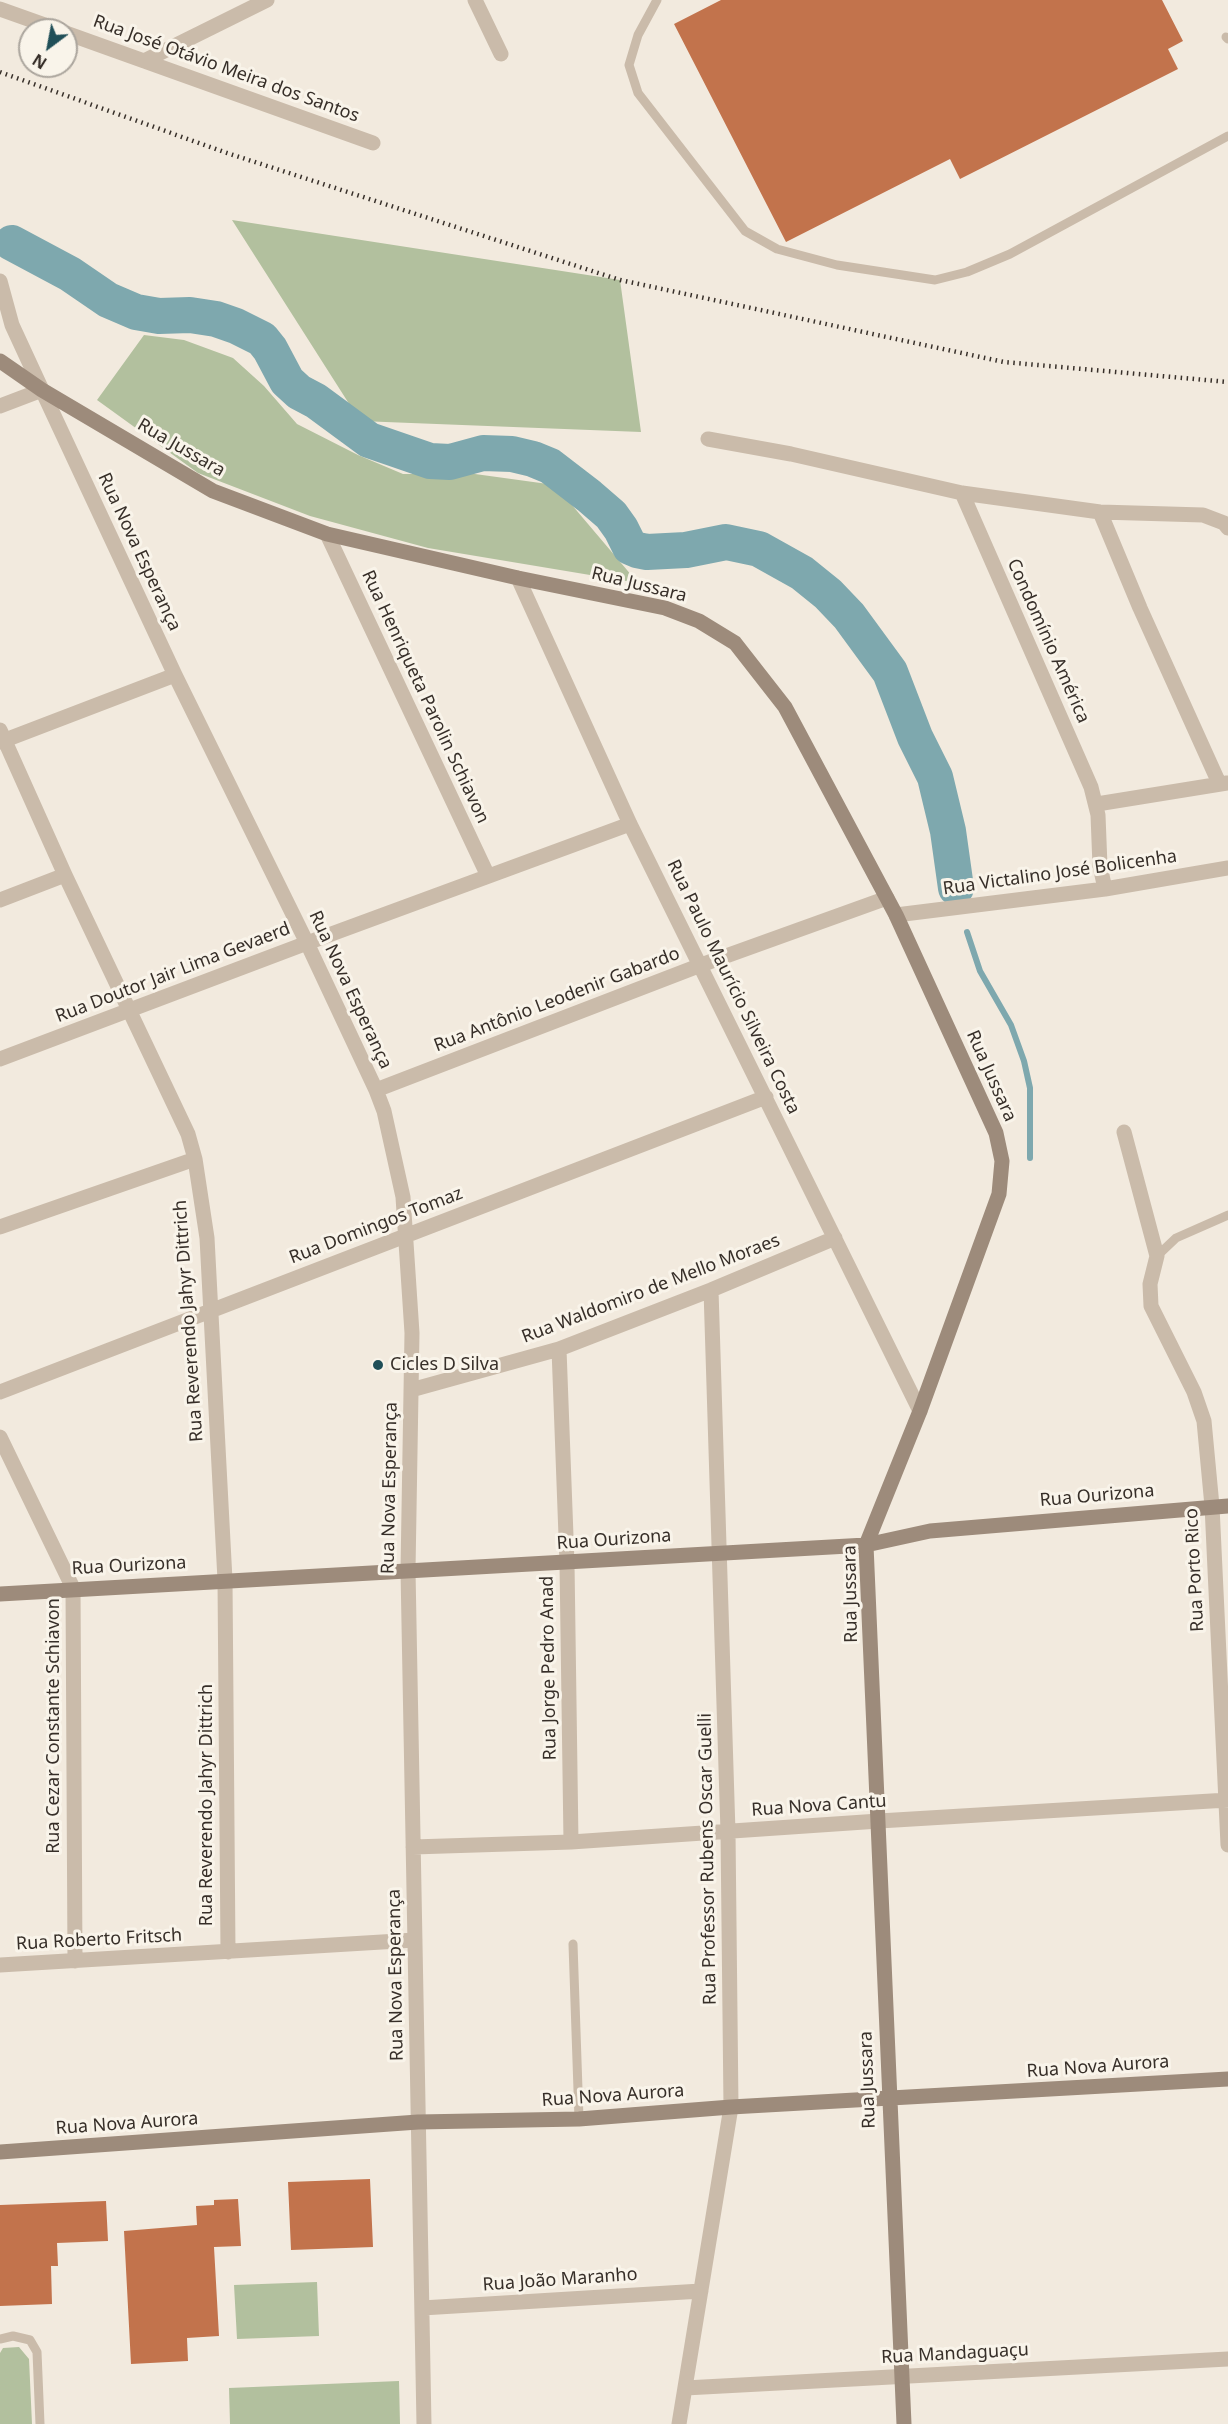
<!DOCTYPE html>
<meta charset="utf-8">
<style>
body{margin:0}
#map{position:relative;width:1228px;height:2424px;overflow:hidden;background:#f2eade;font-family:"Noto Sans",sans-serif}
canvas{display:block}
.north{position:absolute;left:18px;top:18px;width:60px;height:60px;box-sizing:border-box;background:#f9f4ea;border:2px solid #aba59d;border-radius:50%;rotate:212deg;font-size:16px;font-weight:700;line-height:24px;text-align:center;color:#372f29}
.north::after{content:'';display:block;margin:auto;width:21px;height:27px;background:#204f58;clip-path:polygon(50% 0,100% 100%,50% 72%,0 100%)}
</style>
<div id="map">
<canvas width="1228" height="2424"></canvas>
<div class="north">N</div>
</div>
<script>
const ctx = document.querySelector('canvas').getContext('2d');
ctx.lineJoin = 'round';
function fillPath(path, color) {
  ctx.fillStyle = color;
  ctx.fill(path, 'evenodd');
}
function toPath(rows) {
  const path = new Path2D();
  for (const r of rows) {
    path.moveTo(r[0], r[1]);
    for (let i = 2; i < r.length; i += 2) path.lineTo(r[i], r[i + 1]);
  }
  return path;
}
function trace(path, color, width, dash) {
  ctx.strokeStyle = color;
  ctx.lineWidth = width;
  ctx.lineCap = dash ? 'butt' : 'round';
  ctx.setLineDash(dash || []);
  ctx.stroke(path);
}
function drawText(font, color, halo, rows, align = 'center') {
  ctx.font = font + ' "Noto Sans",sans-serif';
  ctx.lineWidth = 6;
  ctx.setLineDash([]);
  ctx.textBaseline = 'middle';
  ctx.strokeStyle = halo;
  ctx.fillStyle = color;
  for (const [text, x, y, turn = 0] of rows) {
    ctx.save();
    ctx.translate(x, y);
    ctx.rotate((+turn || 0) * Math.PI / 180);
    ctx.textAlign = isNaN(turn) ? turn : align;
    if (halo) ctx.strokeText(text, 0, 0);
    ctx.fillText(text, 0, 0);
    ctx.restore();
  }
}
const green = toPath([
 [232,220,620,280,641,432,360,421],
 [144,335,184,340,233,358,264,386,297,424,358,455,403,474,475,474,555,485,638,583,428,548,310,516,198,473,97,400],
 [317,2282,319,2336,237,2339,234,2285],
 [19,2347,29,2359,32,2424,0,2424,0,2353,3,2348],
 [399,2381,400,2424,230,2424,229,2388]
]);
const stream = toPath([
 [967,932,980,971,1011,1025,1024,1061,1030,1088,1030,1158]
]);
const river = toPath([
 [12,243,70,274,108,300,136,312,159,316,190,315,216,319,236,326,262,339,270,349,287,381,299,392,316,401,369,440,430,461,450,462,483,453,512,454,533,459,550,466,589,496,611,515,621,529,630,547,637,550,647,552,686,550,726,542,759,549,802,573,828,594,849,616,890,672,915,737,935,777,948,831,956,888]
]);
const building = toPath([
 [721,0,1162,0,1183,41,1168,49,1178,69,960,179,950,159,786,242,674,24],
 [370,2179,373,2247,291,2250,288,2182],
 [238,2199,241,2246,214,2247,219,2336,187,2338,188,2361,131,2364,124,2231,197,2225,196,2206,214,2205,214,2200],
 [106,2201,108,2241,57,2243,58,2266,51,2266,52,2304,0,2306,0,2205]
]);
const lane = toPath([
 [657,0,638,35,629,65,638,93,745,231,777,249,837,265,935,280,967,272,1010,254,1228,136],
 [1226,37,1228,39],
 [1157,1256,1176,1238,1228,1215],
 [573,1944,579,2119],
 [0,2339,13,2336,30,2340,37,2352,40,2424]
]);
const street = toPath([
 [475,0,501,54],
 [0,9,59,30],
 [66,33,373,143],
 [144,61,267,0],
 [0,281,12,325,42,390,175,675,307,943,376,1090,384,1111,403,1197,412,1333,408,1570,424,2424],
 [0,406,42,390],
 [708,439,791,454,962,493,1100,512,1203,515,1224,523,1228,528],
 [962,493,1091,787,1098,815,1100,866,1105,889],
 [1100,512,1140,608,1219,783],
 [327,534,488,876],
 [518,578,630,824,920,1411],
 [0,730,65,875,188,1134,195,1159,207,1238,225,1580,228,1952],
 [0,742,175,675],
 [1097,804,1227,783],
 [0,900,65,875],
 [896,915,1105,889,1228,868],
 [0,1059,307,943,630,824],
 [376,1090,701,965,887,898],
 [1124,1132,1157,1256,1150,1284,1151,1306,1194,1392,1204,1421,1212,1506,1228,1845],
 [0,1227,195,1159],
 [559,1349,567,1563,571,1842],
 [411,1390,559,1349,711,1290,835,1238],
 [0,1392,766,1097],
 [0,1437,73,1588,75,1961],
 [413,1847,571,1842,879,1821,1228,1800],
 [0,1965,415,1940],
 [422,2308,701,2291],
 [685,2388,1228,2359],
 [679,2424,731,2107,728,1832,711,1290]
]);
const secondary = toPath([
 [0,361,42,390,213,491,327,534,518,578,665,608,699,621,735,643,785,707,896,915,996,1133,1002,1161,999,1194,920,1411,866,1545,904,2424],
 [0,1594,866,1545,930,1531,1228,1506],
 [0,2152,418,2122,579,2119,731,2107,1228,2079]
]);
const rail = toPath([
 [0,72,227,153,620,280,1004,362,1228,382]
]);
const markers = [
 [378,1365,6,"#204f58"]
];
const streetNames = [
 ["Rua José Otávio Meira dos Santos",226,69,20],
 ["Rua Jussara",181,448,30],
 ["Rua Nova Esperança",139,552,65],
 ["Rua Jussara",639,585,14],
 ["Condomínio América",1048,641,66],
 ["Rua Henriqueta Parolin Schiavon",425,697,65],
 ["Rua Victalino José Bolicenha",1060,873,-8],
 ["Rua Doutor Jair Lima Gevaerd",173,973,-21],
 ["Rua Paulo Maurício Silveira Costa",733,987,64],
 ["Rua Nova Esperança",350,990,65],
 ["Rua Antônio Leodenir Gabardo",557,1000,-21],
 ["Rua Jussara",991,1076,66],
 ["Rua Domingos Tomaz",376,1226,-21],
 ["Rua Waldomiro de Mello Moraes",651,1289,-21],
 ["Rua Reverendo Jahyr Dittrich",189,1321,-94],
 ["Rua Nova Esperança",390,1488,-89],
 ["Rua Ourizona",1097,1496,-5],
 ["Rua Ourizona",614,1540,-4],
 ["Rua Ourizona",129,1566,-3],
 ["Rua Porto Rico",1195,1570,-93],
 ["Rua Jussara",851,1594,-91],
 ["Rua Jorge Pedro Anad",549,1668,-91],
 ["Rua Cezar Constante Schiavon",54,1726,-90],
 ["Rua Reverendo Jahyr Dittrich",207,1805,-90],
 ["Rua Nova Cantu",819,1806,-4],
 ["Rua Professor Rubens Oscar Guelli",708,1859,-91],
 ["Rua Roberto Fritsch",99,1940,-3],
 ["Rua Nova Esperança",396,1975,-91],
 ["Rua Nova Aurora",1098,2067,-4],
 ["Rua Jussara",868,2080,-92],
 ["Rua Nova Aurora",613,2096,-4],
 ["Rua Nova Aurora",127,2124,-4],
 ["Rua João Maranho",560,2280,-4],
 ["Rua Mandaguaçu",955,2354,-3]
];
const poiNames = [
 ["Cicles D Silva",390,1365]
];
fillPath(green, '#b2c09e');
trace(stream, '#7ea8ae', 6);
trace(river, '#7ea8ae', 36);
fillPath(building, '#c2734c');
trace(lane, '#cabbaa', 9);
trace(street, '#cabbaa', 15);
trace(secondary, '#9d8b7b', 15);
trace(rail, '#372f29', 4.5, [1.5, 4.5]);
for (const [x, y, r, color] of markers) {
  const dot = new Path2D();
  dot.arc(x, y, r, 0, 2 * Math.PI);
  ctx.fillStyle = color;
  ctx.fill(dot);
  trace(dot, '#f9f4ea', 2);
}
drawText('18px', '#372f29', '#f9f4ea', streetNames);
drawText('18px', '#372f29', '#f9f4ea', poiNames, 'left');
</script>
